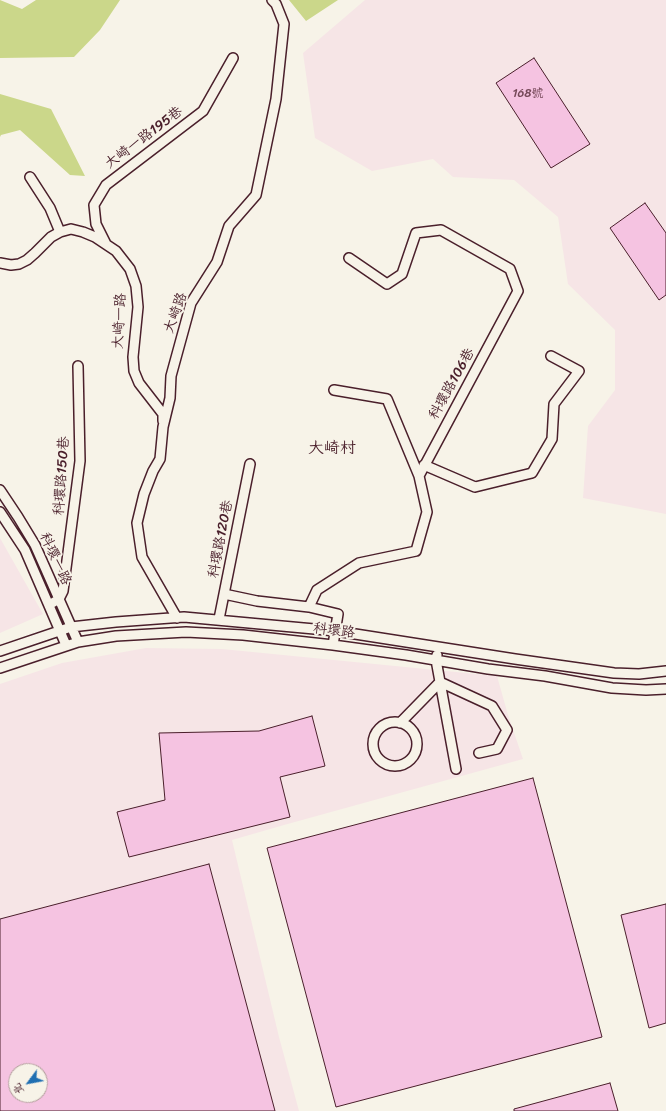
<!DOCTYPE html>
<meta charset="utf-8">
<style>
body{margin:0}
#map{position:relative;width:666px;height:1111px;overflow:hidden;background:#f7f3e8;font-family:Sriracha,"LXGW WenKai TC",sans-serif}
canvas{display:block}
.north{position:absolute;left:8px;top:1063px;width:40px;height:40px;box-sizing:border-box;background:#f7f3e8;border:1px solid #b29e9c;border-radius:50%;rotate:238deg;font-size:11px;font-weight:700;line-height:16px;text-align:center;color:#4a1f2b}
.north::after{content:'';display:block;margin:auto;width:14px;height:18px;background:#1f6fb2;clip-path:polygon(50% 0,100% 100%,50% 72%,0 100%)}
</style>
<div id="map">
<canvas width="666" height="1111"></canvas>
<div class="north">北</div>
</div>
<script>
const ctx = document.querySelector('canvas').getContext('2d');
ctx.lineJoin = 'round';
function fillPath(path, color) {
  ctx.fillStyle = color;
  ctx.fill(path, 'evenodd');
}
function toPath(rows) {
  const path = new Path2D();
  for (const r of rows) {
    if (r.length === 3) {
      path.moveTo(r[0] + r[2], r[1]);
      path.arc(r[0], r[1], r[2], 0, 2 * Math.PI);
      continue;
    }
    path.moveTo(r[0], r[1]);
    for (let i = 2; i < r.length; i += 2) path.lineTo(r[i], r[i + 1]);
  }
  return path;
}
function trace(path, color, width, dash) {
  ctx.strokeStyle = color;
  ctx.lineWidth = width;
  ctx.lineCap = dash ? 'butt' : 'round';
  ctx.setLineDash(dash || []);
  ctx.stroke(path);
}
function drawText(font, color, halo, rows, align = 'center') {
  ctx.font = font + ' Sriracha,"LXGW WenKai TC",sans-serif';
  ctx.lineWidth = 4;
  ctx.setLineDash([]);
  ctx.textBaseline = 'middle';
  ctx.strokeStyle = halo;
  ctx.fillStyle = color;
  for (const [text, x, y, turn = 0] of rows) {
    ctx.save();
    ctx.translate(x, y);
    ctx.rotate((+turn || 0) * Math.PI / 180);
    ctx.textAlign = isNaN(turn) ? turn : align;
    if (halo) ctx.strokeText(text, 0, 0);
    ctx.fillText(text, 0, 0);
    ctx.restore();
  }
}
const built = toPath([
 [365,0,666,0,666,514,583,498,588,426,615,390,615,330,568,284,558,217,514,180,453,177,433,159,372,171,315,138,303,53],
 [0,538,43,614,0,633],
 [146,648,222,649,497,676,508,715,523,759,284,825,232,840,279,1037,299,1111,0,1111,0,684,62,663],
 [16,1071,40,1071,40,1095,16,1095]
]);
const green = toPath([
 [36,0,120,0,100,30,74,57,0,58,0,0,22,9],
 [289,0,338,0,306,21],
 [0,94,51,109,85,176,70,175,20,130,1,135,0,137]
]);
const building = toPath([
 [534,58,590,144,551,168,496,83,534,58],
 [645,203,666,233,666,295,659,300,610,228,645,203],
 [312,716,325,766,280,777,290,817,129,857,117,812,165,800,159,733,259,731,312,716],
 [533,778,602,1037,336,1107,267,848,533,778],
 [209,864,275,1111,0,1111,0,919,209,864],
 [16,1071,40,1071,40,1095,16,1095,16,1071],
 [666,904,666,1023,649,1028,621,915,666,904],
 [610,1083,618,1111,514,1111,514,1109,610,1083]
]);
const minor = toPath([
 [30,177,50,208,60,232],
 [106,244,96,224,94,205,106,185,203,111,233,58],
 [0,263,11,265,19,264,27,260,35,253,51,237,60,232,71,229,83,232,95,237,116,251,130,269,136,286,138,307,133,357,134,371,139,383,163,414,163,421],
 [334,390,387,399,419,476],
 [424,465,475,487,532,473,552,439,554,404,579,371,551,356],
 [0,490,18,517,35,545,78,642],
 [0,512,25,550,66,645],
 [224,594,257,601,309,607],
 [49,605,59,599,63,591,80,461,78,366],
 [177,618,142,557,137,523,144,494,153,471,160,459,163,427,170,398,171,376,191,303,217,262,229,226,256,195,276,99,284,24,276,4,272,0],
 [219,619,250,464],
 [333,645,338,614,309,607,317,590,359,563,416,551,427,512,419,476,518,291,510,269,441,230,416,233,402,274,387,284,349,258],
 [0,651,71,627,116,622,184,617,336,631,515,659,614,673,639,674,666,671],
 [437,655,436,660,456,769],
 [0,668,78,642,116,636,186,632,243,635,333,645,406,655,488,669,545,676,612,688,646,690,666,689],
 [395,744,22],
 [400,723,440,682,492,706,507,730,497,749,479,753]
]);
const numberNames = [
 ["168號",528,94]
];
const streetNames = [
 ["大崎一路195巷",144,138,-37],
 ["大崎路",176,313,-70],
 ["大崎一路",120,321,-87],
 ["科環路106巷",452,384,-61],
 ["科環路150巷",62,476,-86],
 ["科環路120巷",221,539,-79],
 ["科環一路",55,559,65],
 ["科環路",334,631,7]
];
const quarterNames = [
 ["大崎村",332,449]
];
fillPath(built, '#f6e5e6');
fillPath(green, '#cbd78a');
fillPath(building, '#f5c3e1');
trace(building, '#4a1f2b', 1);
trace(minor, '#4a1f2b', 12);
trace(minor, '#f7f3e8', 9);
drawText('12px', '#754858', null, numberNames);
drawText('14px', '#4a1f2b', '#f7f3e8', streetNames);
drawText('16px', '#4a1f2b', '#f7f3e8', quarterNames);
</script>
